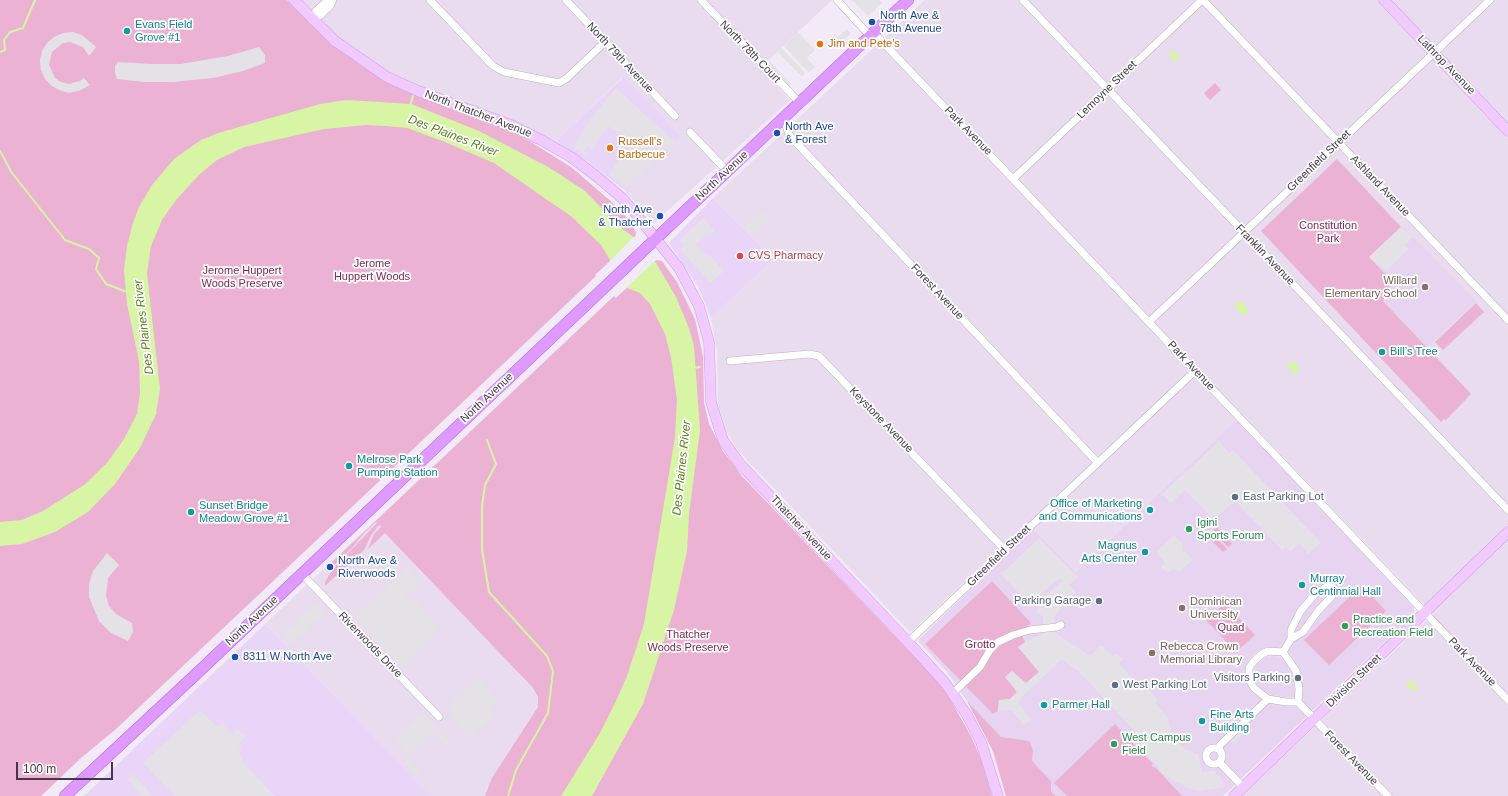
<!DOCTYPE html>
<meta charset="utf-8">
<style>
body{margin:0}
#map{position:relative;width:1508px;height:796px;overflow:hidden;background:#f2eaf6;font-family:Arial,sans-serif}
canvas{display:block}
.scale{position:absolute;left:16px;top:762px;width:97px;height:18px;box-sizing:border-box;border:2px solid #43384b;border-top:0;padding-left:5px;font-size:12px;line-height:14px;white-space:nowrap;color:#43384b;-webkit-text-stroke:3px #fff;paint-order:stroke}
</style>
<div id="map">
<canvas width="1508" height="796"></canvas>
<div class="scale">100 m</div>
</div>
<script>
const ctx = document.querySelector('canvas').getContext('2d');
ctx.lineJoin = 'round';
function fillPath(path, color) {
  ctx.fillStyle = color;
  ctx.fill(path, 'evenodd');
}
function toPath(rows) {
  const path = new Path2D();
  for (const r of rows) {
    if (r.length === 3) {
      path.moveTo(r[0] + r[2], r[1]);
      path.arc(r[0], r[1], r[2], 0, 2 * Math.PI);
      continue;
    }
    path.moveTo(r[0], r[1]);
    for (let i = 2; i < r.length; i += 2) path.lineTo(r[i], r[i + 1]);
  }
  return path;
}
function trace(path, color, width, dash) {
  ctx.strokeStyle = color;
  ctx.lineWidth = width;
  ctx.lineCap = dash ? 'butt' : 'round';
  ctx.setLineDash(dash || []);
  ctx.stroke(path);
}
function drawText(font, color, halo, rows, align = 'center') {
  ctx.font = font + ' Arial,sans-serif';
  ctx.lineWidth = 3.5;
  ctx.setLineDash([]);
  ctx.textBaseline = 'middle';
  ctx.strokeStyle = halo;
  ctx.fillStyle = color;
  for (const [text, x, y, turn = 0] of rows) {
    ctx.save();
    ctx.translate(x, y);
    ctx.rotate((+turn || 0) * Math.PI / 180);
    ctx.textAlign = isNaN(turn) ? turn : align;
    if (halo) ctx.strokeText(text, 0, 0);
    ctx.fillText(text, 0, 0);
    ctx.restore();
  }
}
const residential = toPath([
 [299,0,832,0,760,68,790,100,654,223,623,189,680,137,623,77,560,137,557,142,512,121,398,78,339,40],
 [925,0,1508,0,1508,796,1242,796,1433,614,1243,415,1076,572,1027,523,912,631,909,631,737,449,727,432,718,404,717,352,711,318,774,259,713,198],
 [375,521,545,701,499,796,431,796,265,624]
]);
const commercial = toPath([
 [624,77,681,137,623,189,588,162,557,142,560,137],
 [713,198,774,259,711,318,698,286,669,243],
 [265,624,431,796,84,796]
]);
const education = toPath([
 [1403,227,1476,301,1427,347,1385,302,1387,293,1369,257],
 [1237,420,1414,607,1414,614,1223,796,1056,796,967,701,948,673,919,642,919,639,1033,529,1076,572]
]);
const green = toPath([
 [0,0,287,0,335,46,466,112,508,129,531,142,571,167,613,203,630,221,636,233,635,238,595,275,596,276,371,489,115,730,81,758,41,796,0,796],
 [1215,83,1221,90,1210,100,1204,93],
 [1337,159,1401,227,1369,257,1392,281,1383,301,1471,394,1446,420,1444,419,1441,422,1261,231],
 [656,260,662,261,677,282,695,319,703,356,704,403,709,424,723,451,742,476,930,673,946,692,971,736,981,759,992,796,485,796,492,778,538,707,538,697,533,688,385,533,368,549,374,534,381,527,379,525,371,535,364,550,325,586,325,582,333,569,377,523,376,522,364,533,352,548,333,566,331,563,614,296,616,298],
 [1476,303,1484,312,1443,350,1435,342],
 [1217,527,1232,544,1228,547,1213,531],
 [1211,532,1227,549,1223,552,1207,536],
 [992,581,1031,623,1021,633,1025,642,1018,647,1039,672,1025,684,1012,671,1006,677,1017,692,1010,699,999,700,998,711,993,714,925,644],
 [1362,585,1386,611,1329,665,1304,640],
 [1225,603,1255,635,1236,652,1206,620],
 [967,701,1001,737,1029,741,1033,750,1032,761,1051,781,1051,791,1056,796,1006,796,993,751],
 [1115,724,1153,764,1151,766,1156,768,1182,796,1067,796,1054,783]
]);
const parking = toPath([
 [852,0,879,0,882,3,868,16],
 [847,29,851,33,842,42,840,39,833,46,828,40,835,34,838,37],
 [73,32,82,35,96,47,89,56,83,47,70,42,63,43,52,52,49,65,55,78,61,82,69,84,80,81,84,78,90,85,81,90,69,93,61,91,52,86,45,79,41,70,40,60,42,51,47,43,54,37,63,33],
 [798,32,815,50,807,58,815,67,809,73,784,46],
 [259,47,265,55,265,63,243,71,213,78,173,82,143,82,117,79,115,73,115,66,118,62,151,64,181,64,228,56],
 [782,48,805,73,802,77,778,52],
 [770,61,791,84,787,88,766,65],
 [616,88,675,142,625,188,609,174,627,148,618,141,621,135,608,126,593,149,587,146,584,151,588,154,586,156,573,147,592,117],
 [763,210,770,218,751,236,743,227],
 [703,218,715,231,710,236,708,234,696,245,707,256,709,255,724,271,711,283,680,250,685,245,680,240],
 [1401,227,1413,237,1405,245,1409,249,1386,271,1369,257],
 [1219,441,1229,453,1233,450,1321,543,1308,554,1299,543,1290,552,1286,547,1282,550,1235,501,1214,520,1185,490,1171,503,1162,494],
 [1174,535,1184,546,1182,548,1192,560,1179,572,1174,568,1168,573,1161,567,1165,563,1156,552],
 [1039,538,1078,577,1069,585,1076,592,1055,615,1054,632,1090,656,1101,645,1112,656,1116,653,1123,659,1119,663,1139,686,1143,683,1158,700,1155,703,1167,716,1174,739,1185,749,1199,755,1201,772,1215,771,1216,776,1220,775,1224,787,1200,791,1187,788,1164,775,1142,749,1135,732,1131,727,1079,672,1062,659,1020,699,1019,704,1031,719,1024,725,1011,710,998,711,999,700,1010,699,1017,692,1005,677,1012,671,1026,683,1039,672,1018,647,1033,638,1043,635,1043,616,1036,613,1044,597,1063,580,1060,578,1029,604,1001,574],
 [107,553,119,565,108,578,106,596,109,606,116,614,132,623,133,632,128,641,111,633,99,621,89,597,89,584,93,571],
 [407,567,421,582,403,599,406,601,411,596,439,626,434,631,435,634,402,666,355,616],
 [316,603,325,613,291,645,282,635],
 [1264,648,1279,649,1290,653,1301,672,1303,677,1303,699,1295,707,1270,703,1258,697,1250,689,1246,679,1245,669,1248,660,1257,651],
 [1272,656,1280,658,1286,662,1290,669,1294,686,1295,695,1292,698,1273,695,1263,690,1255,680,1254,674,1257,663,1266,657],
 [477,677,496,698,491,711,495,715,471,738,451,717,449,710,453,708,449,704],
 [200,710,218,727,222,723,232,733,237,729,246,737,238,744,242,749,239,752,245,765,275,796,175,796,143,763],
 [422,712,451,742,446,747,432,733,409,755,394,739],
 [1242,726,1247,731,1234,743,1229,739],
 [409,760,420,771,416,776,405,764],
 [133,774,153,796,142,796,127,779]
]);
const water = toPath([
 [1172,50,1180,58,1175,62,1168,54],
 [346,100,411,104,479,131,550,168,585,191,621,228,635,238,656,263,676,297,689,328,694,346,700,430,689,514,687,551,674,610,643,704,592,796,561,796,600,733,616,701,627,676,644,624,675,437,677,400,671,357,665,334,650,304,640,293,627,288,601,245,572,217,494,163,445,142,407,128,386,126,366,125,324,129,244,147,217,160,200,174,176,200,162,220,151,246,147,273,160,389,156,414,140,448,115,484,88,512,55,532,22,544,0,546,0,522,22,520,43,511,84,485,107,463,124,439,137,414,140,393,139,361,127,304,124,270,127,246,133,223,139,207,152,185,174,159,201,140,218,133,320,104],
 [1240,300,1248,309,1247,314,1243,315,1234,305],
 [1294,361,1299,367,1297,370,1299,372,1295,375,1288,367,1290,362],
 [1410,680,1418,688,1414,692,1406,683]
]);
const pier = toPath([
 [635,236,656,260,625,289,608,263]
]);
const stream = toPath([
 [0,52,5,50,4,40,10,32,23,28,35,0],
 [410,106,413,96],
 [0,151,12,173,65,240,89,249,99,258,96,269,106,284,127,292],
 [692,368,700,367],
 [487,440,496,464,485,485,482,506,482,550,489,592,547,656,553,671,548,713,516,770,508,796]
]);
const street = toPath([
 [430,0,493,66,504,72,559,83,567,78,605,42],
 [566,0,675,116],
 [701,0,800,103],
 [837,0,870,36],
 [1023,0,1508,510],
 [1203,0,1508,320],
 [312,20,321,15,330,6,333,0],
 [312,20,316,11,328,0],
 [874,33,1508,700],
 [784,118,789,135,1097,462],
 [690,132,727,171],
 [1013,179,1202,0],
 [1149,322,1490,0],
 [730,361,809,354,819,356,1005,550],
 [302,574,439,717],
 [908,642,1195,371],
 [1283,652,1291,639,1291,630,1300,612,1315,594,1328,586,1333,587,1332,596,1318,611,1303,632,1291,639],
 [953,693,980,667,990,650,998,642,1013,635,1030,630,1057,627,1061,625],
 [1298,702,1286,702,1268,699,1254,688,1249,679,1249,668,1254,661,1262,654,1268,651,1283,652,1296,671,1299,689,1298,702,1388,796],
 [1214,756,8],
 [1218,749,1221,744,1268,699],
 [1219,762,1243,787]
]);
const secondary = toPath([
 [294,0,335,41,387,77,418,91,511,125,543,141,571,157,596,176,621,197,636,214,679,268,699,306,709,342,711,402,723,440,740,464,908,642,946,684,967,715,981,742,998,796],
 [1384,0,1508,131],
 [1234,796,1508,532]
]);
const primary = toPath([
 [65,796,192,678,908,0]
]);
const markers = [
 [872,22,4,"#1a4fb4"],
 [127,31,4,"#0f9aa8"],
 [820,44,4,"#e8710a"],
 [777,133,4,"#1a4fb4"],
 [610,148,4,"#e8710a"],
 [660,216,4,"#1a4fb4"],
 [740,256,4,"#e0444e"],
 [1425,287,4,"#8d6e63"],
 [1382,352,4,"#0f9aa8"],
 [349,466,4,"#0f9aa8"],
 [1235,497,4,"#5c6f8a"],
 [1150,510,4,"#0f9aa8"],
 [191,512,4,"#0f9aa8"],
 [1189,529,4,"#2e9e5b"],
 [1145,552,4,"#0f9aa8"],
 [330,567,4,"#1a4fb4"],
 [1302,585,4,"#0f9aa8"],
 [1099,601,4,"#5c6f8a"],
 [1182,608,4,"#8d6e63"],
 [1345,626,4,"#2e9e5b"],
 [1152,653,4,"#8d6e63"],
 [235,657,4,"#1a4fb4"],
 [1298,678,4,"#5c6f8a"],
 [1115,685,4,"#5c6f8a"],
 [1044,705,4,"#0f9aa8"],
 [1202,721,4,"#0f9aa8"],
 [1114,744,4,"#2e9e5b"]
];
const transitNames = [
 ["North Ave &",880,16],
 ["78th Avenue",880,29],
 ["North Ave",785,127],
 ["& Forest",785,140],
 ["North Ave",652,210,"right"],
 ["& Thatcher",652,223,"right"],
 ["North Ave &",338,561],
 ["Riverwoods",338,574],
 ["8311 W North Ave",243,657]
];
const cultureNames = [
 ["Evans Field",135,25],
 ["Grove #1",135,38],
 ["Bill’s Tree",1390,352],
 ["Melrose Park",357,460],
 ["Pumping Station",357,473],
 ["Office of Marketing",1142,504,"right"],
 ["and Communications",1142,517,"right"],
 ["Sunset Bridge",199,506],
 ["Meadow Grove #1",199,519],
 ["Magnus",1137,546,"right"],
 ["Arts Center",1137,559,"right"],
 ["Murray",1310,579],
 ["Centinnial Hall",1310,592],
 ["Parmer Hall",1052,705],
 ["Fine Arts",1210,715],
 ["Building",1210,728]
];
const foodNames = [
 ["Jim and Pete's",828,44],
 ["Russell's",618,142],
 ["Barbecue",618,155]
];
const streetNames = [
 ["North 78th Court",750,52,46],
 ["North 79th Avenue",620,58,47],
 ["Lathrop Avenue",1446,65,46],
 ["Lemoyne Street",1107,90,-44],
 ["North Thatcher Avenue",478,114,21],
 ["Park Avenue",968,131,46],
 ["Greenfield Street",1319,161,-44],
 ["North Avenue",722,176,-43],
 ["Ashland Avenue",1380,186,46],
 ["Franklin Avenue",1265,255,46],
 ["Forest Avenue",937,292,47],
 ["Park Avenue",1191,366,47],
 ["North Avenue",487,398,-43],
 ["Keystone Avenue",881,420,46],
 ["Thatcher Avenue",801,528,47],
 ["Greenfield Street",999,556,-44],
 ["North Avenue",252,621,-43],
 ["Riverwoods Drive",370,645,46],
 ["Park Avenue",1472,662,46],
 ["Division Street",1354,681,-44],
 ["Forest Avenue",1351,758,46]
];
const parkNames = [
 ["Constitution",1328,226],
 ["Park",1328,239],
 ["Jerome",372,264],
 ["Huppert Woods",372,277],
 ["Jerome Huppert",242,271],
 ["Woods Preserve",242,284],
 ["Quad",1231,628],
 ["Thatcher",688,635],
 ["Woods Preserve",688,648],
 ["Grotto",980,645]
];
const healthNames = [
 ["CVS Pharmacy",748,256]
];
const educationNames = [
 ["Willard",1417,281,"right"],
 ["Elementary School",1417,294,"right"],
 ["Dominican",1190,602],
 ["University",1190,615],
 ["Rebecca Crown",1160,647],
 ["Memorial Library",1160,660]
];
const serviceNames = [
 ["East Parking Lot",1243,497],
 ["Parking Garage",1091,601,"right"],
 ["Visitors Parking",1290,678,"right"],
 ["West Parking Lot",1123,685]
];
const leisureNames = [
 ["Igini",1197,523],
 ["Sports Forum",1197,536],
 ["Practice and",1353,620],
 ["Recreation Field",1353,633],
 ["West Campus",1122,738],
 ["Field",1122,751]
];
const waterNames = [
 ["Des Plaines River",453,136,21],
 ["Des Plaines River",144,327,-97],
 ["Des Plaines River",682,468,-84]
];
fillPath(residential, '#e8dcee');
fillPath(commercial, '#e8d5f8');
fillPath(education, '#e7d4f0');
fillPath(green, '#ecb2d4');
fillPath(parking, '#e5e2e7');
fillPath(water, '#d7f5a5');
fillPath(pier, '#f2eaf6');
trace(stream, '#d7f5a5', 2);
trace(street, '#bdafc5', 8);
trace(secondary, '#d0a0e4', 11);
trace(primary, '#bd64eb', 12);
trace(street, '#fff', 7);
trace(secondary, '#f1cbff', 10);
trace(primary, '#df9aff', 11);
for (const [x, y, r, color] of markers) {
  const dot = new Path2D();
  dot.arc(x, y, r, 0, 2 * Math.PI);
  ctx.fillStyle = color;
  ctx.fill(dot);
  trace(dot, '#fff', 1.5);
}
drawText('11px', '#164399', '#fff', transitNames, 'left');
drawText('11px', '#0d838f', '#fff', cultureNames, 'left');
drawText('11px', '#c56008', '#fff', foodNames, 'left');
drawText('11px', '#43384b', '#fff', streetNames);
drawText('11px', '#81264c', '#fff', parkNames);
drawText('11px', '#be3a42', '#fff', healthNames, 'left');
drawText('11px', '#785e54', '#fff', educationNames, 'left');
drawText('11px', '#4e5e75', '#fff', serviceNames, 'left');
drawText('11px', '#27864d', '#fff', leisureNames, 'left');
drawText('italic 12px', '#5c8121', '#fff', waterNames);
</script>
